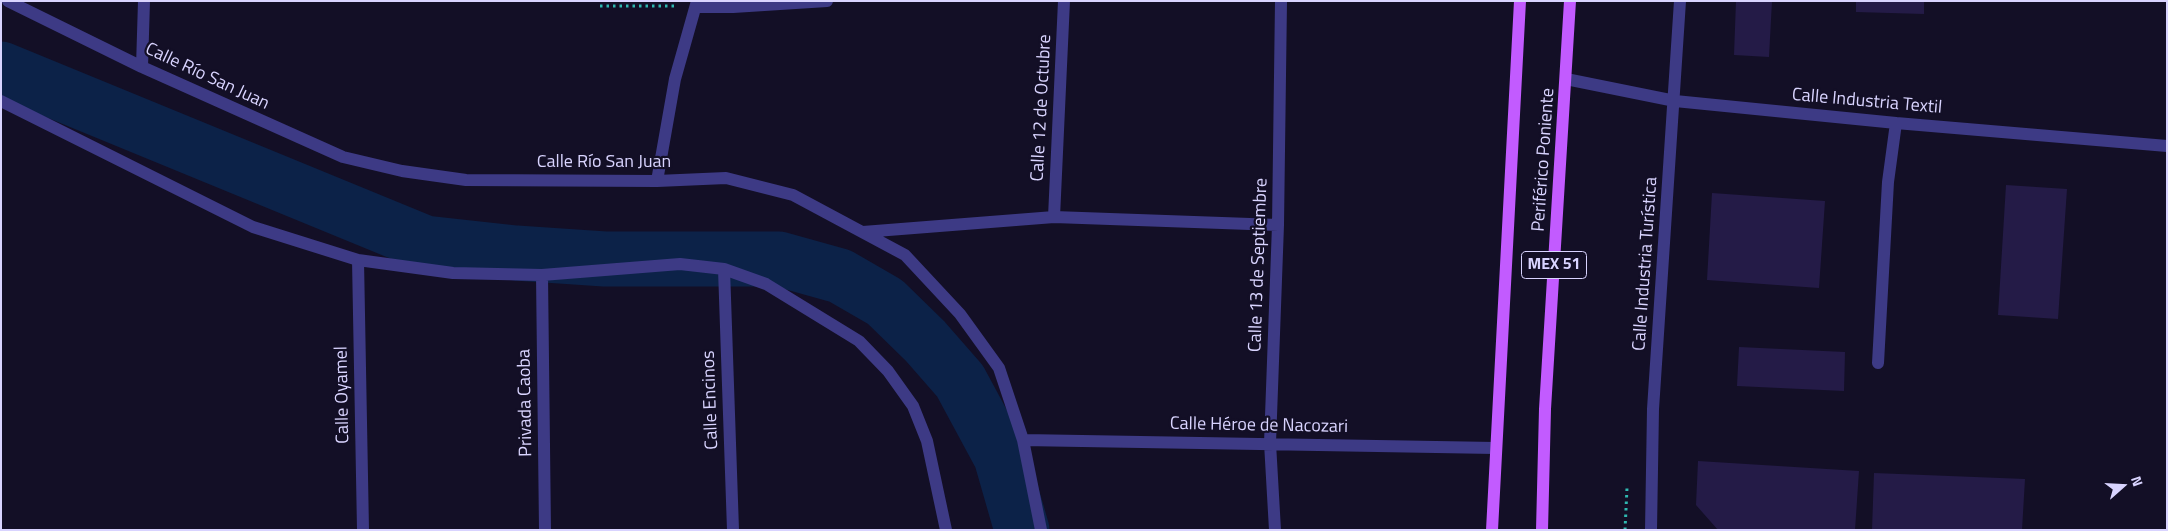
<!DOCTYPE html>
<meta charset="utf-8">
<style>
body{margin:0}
#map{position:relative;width:2168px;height:531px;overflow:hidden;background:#130f26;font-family:"Titillium Web",sans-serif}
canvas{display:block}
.frame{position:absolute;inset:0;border:2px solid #d9d4ff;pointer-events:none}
.north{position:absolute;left:2098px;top:461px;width:50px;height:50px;-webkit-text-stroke:4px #130f26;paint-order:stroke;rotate:71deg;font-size:14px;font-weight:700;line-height:20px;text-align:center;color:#d9d4ff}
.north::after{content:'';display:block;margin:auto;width:18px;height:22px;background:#d9d4ff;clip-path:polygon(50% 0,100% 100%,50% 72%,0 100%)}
</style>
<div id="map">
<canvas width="2168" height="531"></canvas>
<div class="frame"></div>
<div class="north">N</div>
</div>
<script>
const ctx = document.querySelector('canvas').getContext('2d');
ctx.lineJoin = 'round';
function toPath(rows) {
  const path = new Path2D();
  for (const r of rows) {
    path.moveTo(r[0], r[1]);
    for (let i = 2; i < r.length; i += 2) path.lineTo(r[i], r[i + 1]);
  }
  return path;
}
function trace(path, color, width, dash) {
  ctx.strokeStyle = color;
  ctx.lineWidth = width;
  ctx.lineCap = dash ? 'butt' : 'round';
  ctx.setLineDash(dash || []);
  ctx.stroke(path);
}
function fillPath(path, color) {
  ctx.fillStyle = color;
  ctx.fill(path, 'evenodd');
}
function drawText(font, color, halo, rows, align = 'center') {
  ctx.font = font + ' "Titillium Web",sans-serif';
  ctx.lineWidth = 4.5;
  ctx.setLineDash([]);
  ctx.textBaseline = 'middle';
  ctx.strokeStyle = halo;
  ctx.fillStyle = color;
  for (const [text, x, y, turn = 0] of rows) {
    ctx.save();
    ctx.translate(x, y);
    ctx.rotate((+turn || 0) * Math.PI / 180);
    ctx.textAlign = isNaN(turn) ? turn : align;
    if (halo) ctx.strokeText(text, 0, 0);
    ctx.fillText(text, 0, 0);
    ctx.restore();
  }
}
const river = toPath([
 [1,69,425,243,516,253,605,259,779,259,840,276,885,302,925,341,960,381,1001,457,1022,530]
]);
const building = toPath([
 [1736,1,1772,1,1769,57,1734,55],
 [1856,1,1924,1,1924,14,1856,12],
 [2006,185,2067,189,2058,319,1998,315],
 [1712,193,1825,201,1819,288,1707,280],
 [1739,347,1845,352,1844,391,1737,386],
 [1698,461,1859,471,1855,530,1718,530,1696,505],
 [1874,473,2025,479,2022,530,1872,530]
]);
const path = toPath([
 [600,6,674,6],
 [1625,530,1627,488]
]);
const minor = toPath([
 [8,1,142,67,343,157,402,171,466,180,657,181,726,178,793,195,905,255,960,314,999,368,1023,440,1041,530],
 [697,7,733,7,827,1],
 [142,67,144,1],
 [1566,79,1675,101,1896,123,2167,146],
 [1,101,253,227,358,260,453,273,542,275,680,264,724,269,766,284,859,341,888,371,913,406,927,441,946,530],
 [657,181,675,79,697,1],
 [1054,217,1064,1],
 [863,232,1054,217,1278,225],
 [358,260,363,530],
 [724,269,733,530],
 [542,275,545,530],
 [1878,363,1888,182,1896,123],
 [1023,440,1495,448],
 [1275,530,1270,443,1278,225,1281,1],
 [1651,530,1653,409,1680,1]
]);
const major = toPath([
 [1492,530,1520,1],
 [1542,530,1545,409,1570,1]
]);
const shields = [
 [1554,265,65]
];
const shieldNames = [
 ["MEX 51",1554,265]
];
const streetNames = [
 ["Calle Río San Juan",207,77,25],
 ["Calle Industria Textil",1867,102,5],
 ["Calle 12 de Octubre",1042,108,-87],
 ["Periférico Poniente",1544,160,-86],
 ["Calle Río San Juan",604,163],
 ["Calle Industria Turística",1646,264,-86],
 ["Calle 13 de Septiembre",1259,265,-88],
 ["Calle Oyamel",343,395,-91],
 ["Calle Encinos",711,400,-92],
 ["Privada Caoba",526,403,-91],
 ["Calle Héroe de Nacozari",1259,426,1]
];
trace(river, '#0c2248', 55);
fillPath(building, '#241b47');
trace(path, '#2fb8b0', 3, [2.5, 4]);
trace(minor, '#3d3a85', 12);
trace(major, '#c25bff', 12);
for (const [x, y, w] of shields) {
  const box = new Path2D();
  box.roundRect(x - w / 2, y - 13.5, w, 27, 4);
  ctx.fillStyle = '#130f26';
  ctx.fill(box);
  trace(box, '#d9d4ff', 1);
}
drawText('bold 16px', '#d9d4ff', null, shieldNames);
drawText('18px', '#d9d4ff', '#130f26', streetNames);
</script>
